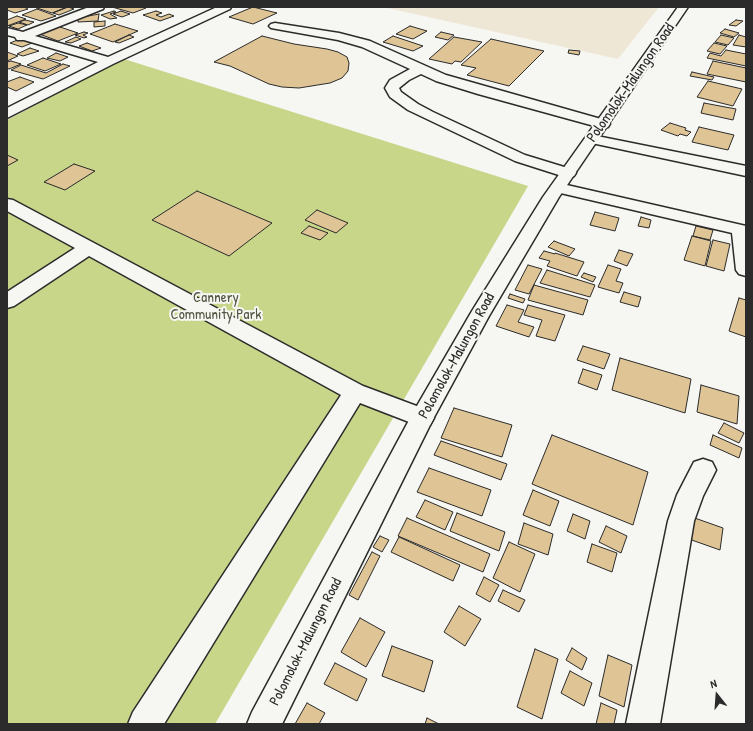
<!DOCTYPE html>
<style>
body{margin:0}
#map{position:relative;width:753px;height:731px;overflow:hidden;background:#f6f6f2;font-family:"Patrick Hand",sans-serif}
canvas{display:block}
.frame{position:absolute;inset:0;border:8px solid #2b2b2b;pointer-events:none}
.north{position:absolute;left:697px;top:675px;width:40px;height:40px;-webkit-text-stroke:3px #f6f6f2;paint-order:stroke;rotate:343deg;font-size:11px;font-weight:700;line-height:16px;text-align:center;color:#2b2b2b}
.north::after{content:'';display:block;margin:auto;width:14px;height:18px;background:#2b2b2b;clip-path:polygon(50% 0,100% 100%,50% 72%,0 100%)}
</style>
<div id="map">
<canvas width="753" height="731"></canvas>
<div class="frame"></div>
<div class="north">N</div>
</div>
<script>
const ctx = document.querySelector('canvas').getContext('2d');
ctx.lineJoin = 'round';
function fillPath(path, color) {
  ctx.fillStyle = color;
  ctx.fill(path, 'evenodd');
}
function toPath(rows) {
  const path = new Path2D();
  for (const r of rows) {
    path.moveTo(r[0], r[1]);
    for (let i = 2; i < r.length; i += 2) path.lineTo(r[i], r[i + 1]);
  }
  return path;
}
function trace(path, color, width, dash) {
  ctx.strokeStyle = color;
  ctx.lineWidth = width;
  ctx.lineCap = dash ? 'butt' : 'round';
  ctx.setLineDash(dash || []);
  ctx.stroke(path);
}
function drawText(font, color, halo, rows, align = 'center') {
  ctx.font = font + ' "Patrick Hand",sans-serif';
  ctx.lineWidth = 4;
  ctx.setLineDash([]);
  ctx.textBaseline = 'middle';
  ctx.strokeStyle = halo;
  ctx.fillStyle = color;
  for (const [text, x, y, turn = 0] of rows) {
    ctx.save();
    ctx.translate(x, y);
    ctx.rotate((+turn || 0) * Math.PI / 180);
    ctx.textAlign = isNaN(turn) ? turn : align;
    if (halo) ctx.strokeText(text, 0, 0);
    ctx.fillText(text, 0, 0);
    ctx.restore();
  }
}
const built = toPath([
 [383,7,659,7,618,59]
]);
const green = toPath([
 [124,59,528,186,215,724,7,724,7,120]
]);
const building = toPath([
 [7,7,24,7,28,9,15,13,7,10,7,7],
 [34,7,67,7,52,13,34,7],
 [68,7,74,9,59,15,53,13,68,7],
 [112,7,143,7,146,8,133,13,112,7],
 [253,7,277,13,253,24,229,17,253,7],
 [37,9,56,16,41,21,22,15,37,9],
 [114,11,116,12,110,14,117,18,110,19,101,15,114,11],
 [121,11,130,14,122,17,113,14,121,11],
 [156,11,162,13,156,15,161,17,169,14,174,16,160,21,143,15,156,11],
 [99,14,98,21,78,22,78,18,99,14],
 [17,16,26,19,7,26,7,20,17,16],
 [25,20,34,22,28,25,19,22,25,20],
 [736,20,743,21,736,26,729,25,736,20],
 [105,21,105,26,94,27,94,22,105,21],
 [18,23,27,25,18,29,9,26,18,23],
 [115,24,138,31,113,42,90,34,115,24],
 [54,25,78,33,58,41,34,32,54,25],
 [410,26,427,31,413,39,396,34,410,26],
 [725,29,739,33,734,37,720,33,725,29],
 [84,32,88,33,83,35,87,37,84,38,75,35,84,32],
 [441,32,454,35,448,40,435,37,441,32],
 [129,35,134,37,119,43,115,42,129,35],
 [721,35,734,38,728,45,715,42,721,35],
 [739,35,746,37,746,47,733,45,739,35],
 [262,36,294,44,327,49,338,52,347,57,349,63,348,71,342,78,330,83,299,88,282,87,269,84,230,66,214,62,262,36],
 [393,36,423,46,413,51,383,42,393,36],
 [76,37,81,39,71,43,65,42,76,37],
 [454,37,482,42,461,62,455,61,452,64,429,59,454,37],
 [20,39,32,43,22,47,10,43,20,39],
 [491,39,544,51,509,86,467,75,476,68,461,65,491,39],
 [87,43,101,48,92,51,79,46,87,43],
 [714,43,727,46,720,54,707,51,714,43],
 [30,48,39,51,23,56,17,54,30,48],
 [569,50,580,51,579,55,568,53,569,50],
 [726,50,746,54,746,66,707,58,710,53,721,56,726,50],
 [7,52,18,56,7,61,7,52],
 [56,53,68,57,60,61,47,58,56,53],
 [43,58,61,64,45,71,27,65,43,58],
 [11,61,21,64,9,69,7,68,7,62,11,61],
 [713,61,746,68,746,82,707,74,713,61],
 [63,64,70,66,43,79,11,70,21,65,46,73,63,64],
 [692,72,714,77,712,80,690,76,692,72],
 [20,77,34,82,16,91,7,87,7,82,20,77],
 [708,81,742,89,733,106,697,97,708,81],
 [704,103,736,109,733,120,701,113,704,103],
 [670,123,686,128,685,130,691,132,687,136,680,134,678,136,661,130,670,123],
 [699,127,734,135,728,150,692,142,699,127],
 [7,155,18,160,7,166,7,155],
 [74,164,95,171,65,190,44,182,74,164],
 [197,191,272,223,229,256,152,220,197,191],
 [317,210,348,223,336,233,305,220,317,210],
 [595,212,619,218,615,231,590,225,595,212],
 [641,217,651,220,649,228,638,226,641,217],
 [309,226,328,233,320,240,301,233,309,226],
 [696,226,713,230,710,240,693,236,696,226],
 [692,236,711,241,705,266,684,260,692,236],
 [713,240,730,244,724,271,706,266,713,240],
 [554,241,575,249,569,256,548,247,554,241],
 [619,250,633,254,627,266,614,261,619,250],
 [544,251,555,254,555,253,584,262,577,276,547,266,550,261,539,258,544,251],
 [528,265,542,269,529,294,515,290,528,265],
 [608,265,621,269,616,281,623,283,619,293,598,287,608,265],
 [547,270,595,285,590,297,540,283,547,270],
 [584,273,596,277,593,282,581,277,584,273],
 [534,285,588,300,583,315,528,300,534,285],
 [624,292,641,297,638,307,620,302,624,292],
 [510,294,525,299,523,303,508,298,510,294],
 [739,298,746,300,746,337,729,331,739,298],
 [507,305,524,310,518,322,534,327,529,337,496,326,507,305],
 [528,305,565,315,555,341,536,336,542,320,524,315,528,305],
 [583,346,610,354,604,369,577,360,583,346],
 [620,358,691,379,685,413,612,390,620,358],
 [583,369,602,375,597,390,578,383,583,369],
 [701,385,739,396,737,424,697,412,701,385],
 [454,408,512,425,502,457,441,438,454,408],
 [724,423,744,433,739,443,718,433,724,423],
 [552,435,648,472,633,525,532,484,552,435],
 [713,435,742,448,739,458,710,445,713,435],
 [441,441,507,464,501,480,434,455,441,441],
 [429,468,491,490,482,516,417,492,429,468],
 [533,490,559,501,550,526,523,515,533,490],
 [425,500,453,512,445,530,416,517,425,500],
 [457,513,505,532,499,551,450,531,457,513],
 [573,514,590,521,585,539,567,531,573,514],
 [689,516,723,528,720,550,686,538,689,516],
 [407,518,490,554,483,572,398,536,407,518],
 [524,523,553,534,548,555,518,544,524,523],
 [606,526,627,536,621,553,599,542,606,526],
 [380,536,389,540,382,552,373,547,380,536],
 [399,537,460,565,453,581,391,552,399,537],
 [509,542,535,554,520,592,493,578,509,542],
 [592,544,617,553,612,572,587,562,592,544],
 [372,552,380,556,358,600,349,595,372,552],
 [484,577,499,585,490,602,476,594,484,577],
 [503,590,525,600,519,612,498,601,503,590],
 [459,606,481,619,465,646,444,632,459,606],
 [360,618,385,632,366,667,341,652,360,618],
 [392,646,433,661,424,692,382,676,392,646],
 [572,648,587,658,582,670,566,660,572,648],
 [535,649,558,659,542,719,517,707,535,649],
 [608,655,632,665,624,707,599,696,608,655],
 [335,663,367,679,357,701,324,684,335,663],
 [570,671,592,683,584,706,561,693,570,671],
 [307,703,325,713,319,724,295,724,307,703],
 [601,703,617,710,614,724,596,724,601,703],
 [427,718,439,724,425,724,427,718]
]);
const minor = toPath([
 [89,7,104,7,103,9,35,36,108,57,217,7,231,7,230,9,113,64,7,118,7,108,98,62,24,40,17,40,15,37,7,35,7,28,23,32,89,7],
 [275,23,339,33,370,41,446,75,608,121,610,124,608,127,603,128,598,127,478,94,436,81,421,74,409,80,399,88,401,92,418,104,433,112,525,155,574,170,576,173,574,176,568,178,562,176,515,161,408,110,390,97,385,88,390,80,410,69,362,47,338,40,271,28,269,26,271,24,275,23],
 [592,135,746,166,746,176,587,142,585,139,587,136,592,135],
 [558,183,746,226,746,276,739,274,736,270,732,233,552,191,550,188,552,185,558,183],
 [7,199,13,200,363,386,430,411,434,418,430,425,422,427,360,403,164,724,128,724,133,712,341,395,89,256,14,306,7,308,7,292,75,248,7,211,7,199],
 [703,459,712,462,716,470,703,496,694,521,660,724,626,724,668,521,677,495,694,462,703,459]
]);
const major = toPath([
 [678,7,688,7,559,197,489,316,432,421,282,724,247,724,252,712,414,411,472,311,543,197,678,7]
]);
const streetNames = [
 ["Polomolok-Malungon Road",631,83,-55],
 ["Polomolok-Malungon Road",457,356,-61],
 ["Polomolok-Malungon Road",306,642,-63]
];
const parkNames = [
 ["Cannery",216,298],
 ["Community Park",216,315]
];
fillPath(built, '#efe7d6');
fillPath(green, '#c7d689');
fillPath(building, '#dfc595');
trace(building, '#2b2b2b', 1);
trace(minor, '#2b2b2b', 3);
trace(major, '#2b2b2b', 3);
fillPath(minor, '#f6f6f2');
fillPath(major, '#f6f6f2');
drawText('15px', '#2b2b2b', '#f6f6f2', streetNames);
drawText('15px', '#525642', '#f6f6f2', parkNames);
</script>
